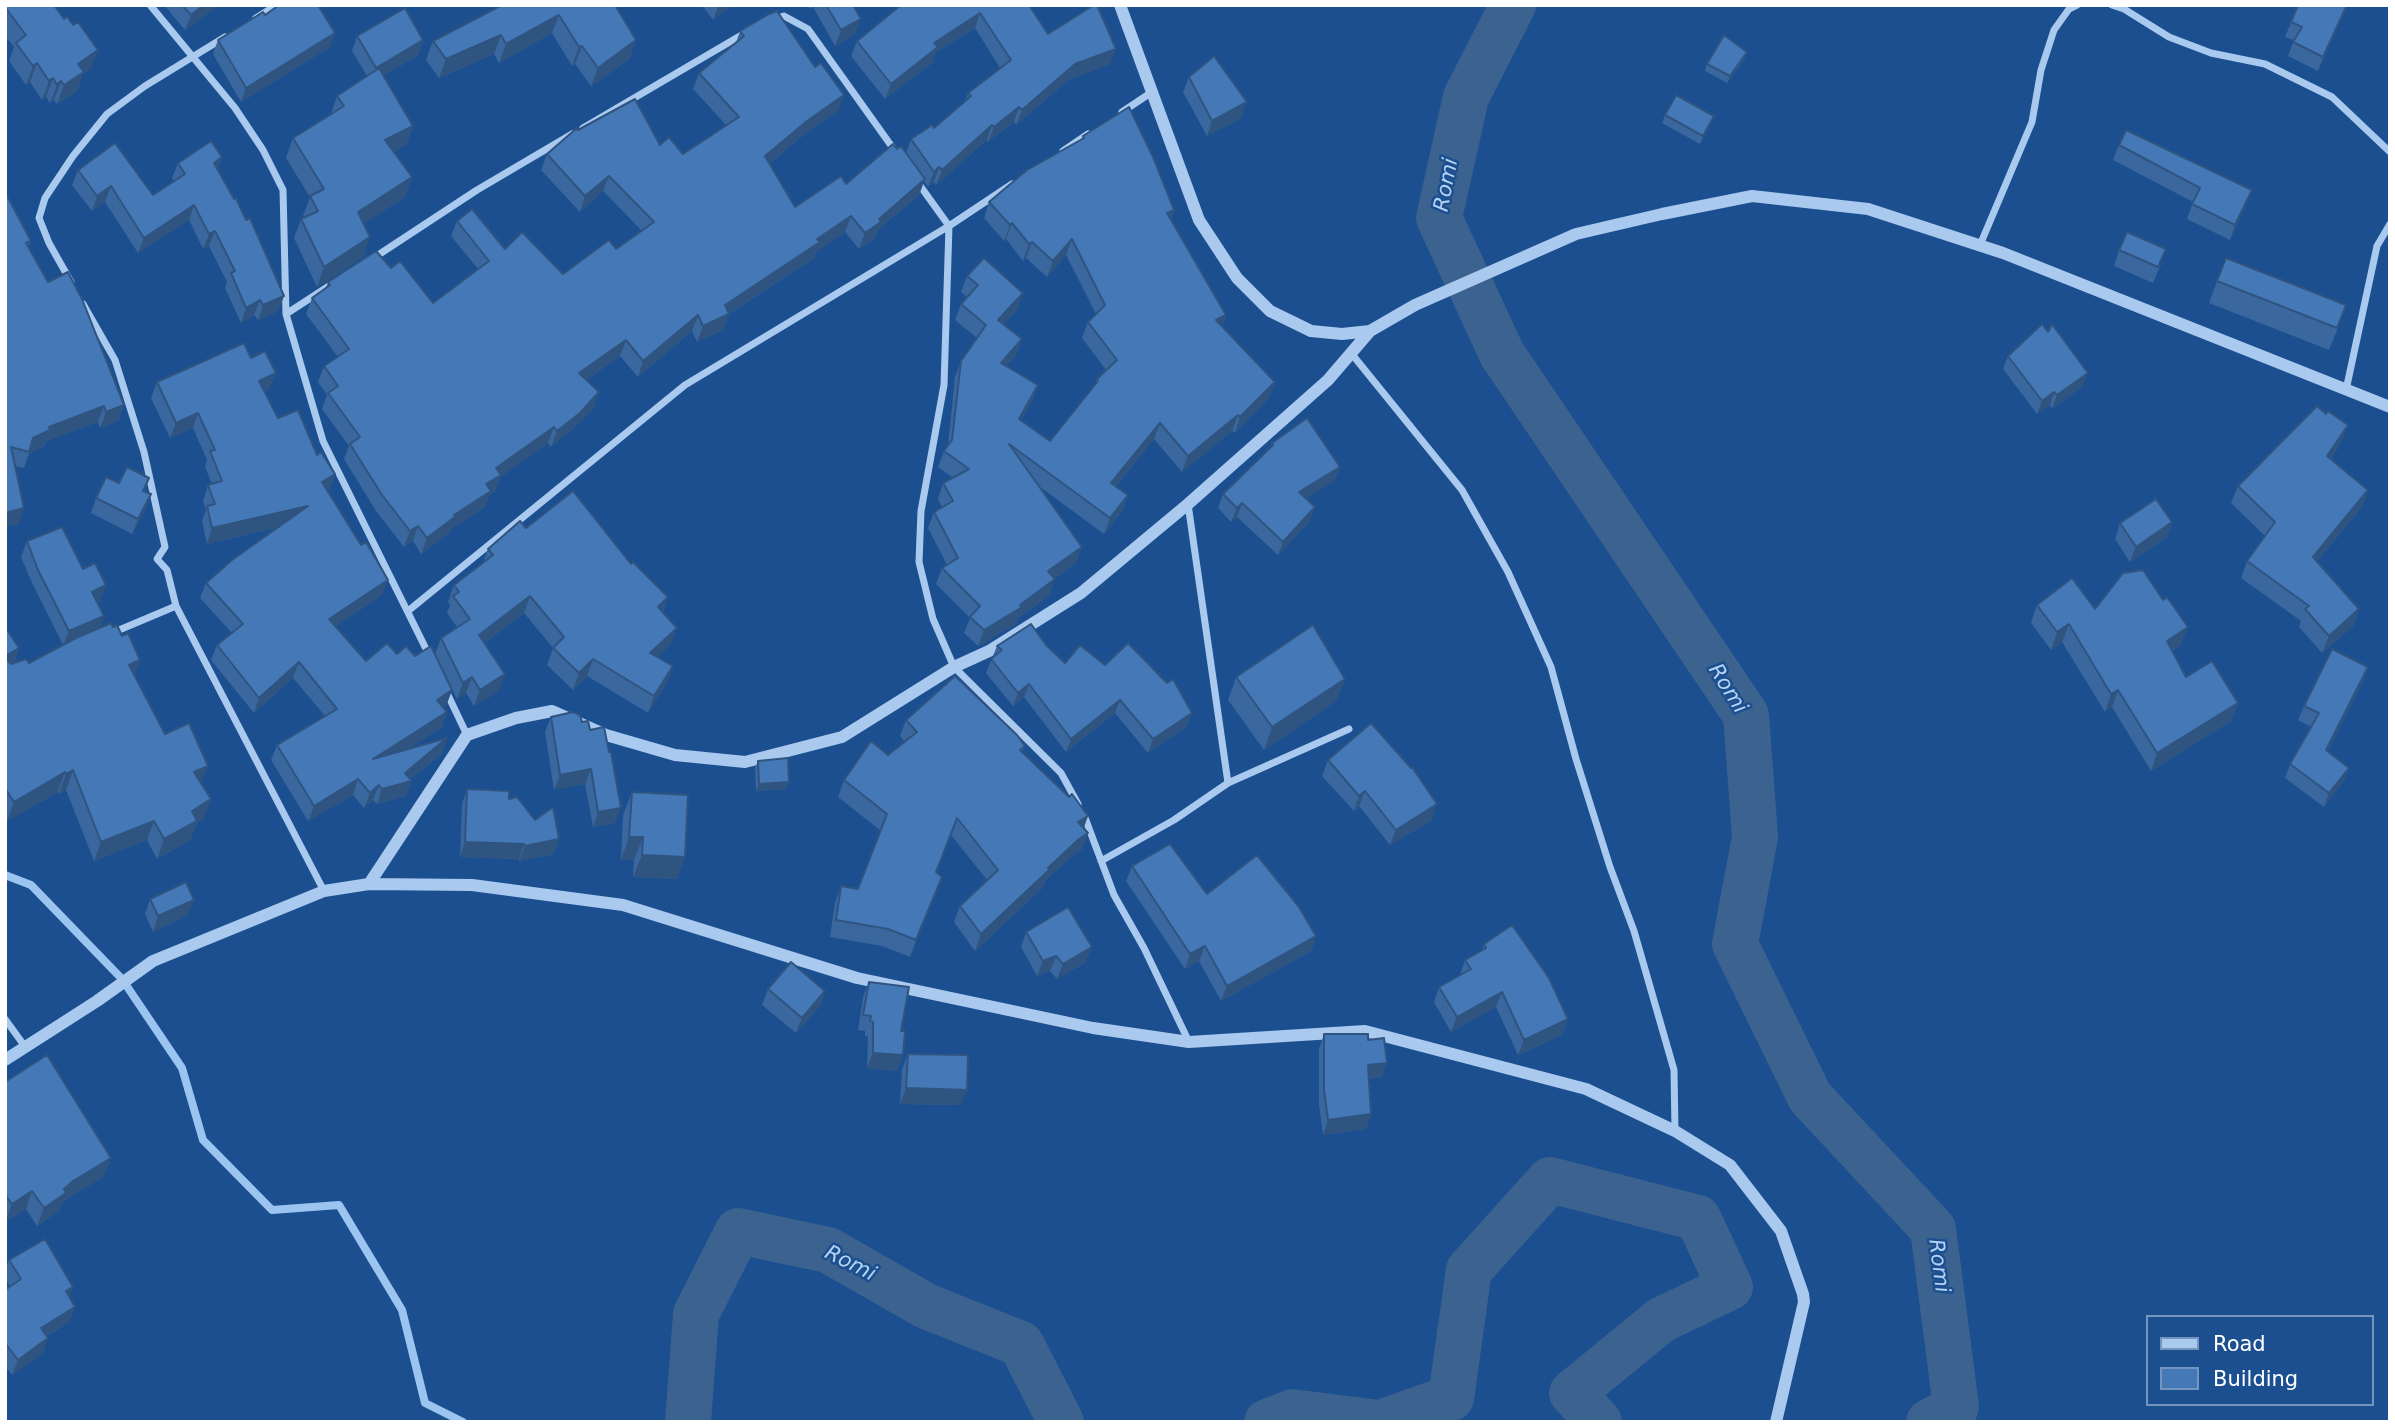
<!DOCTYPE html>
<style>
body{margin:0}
#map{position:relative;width:2395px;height:1427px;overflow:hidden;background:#1b4f8f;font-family:"DejaVu Sans",sans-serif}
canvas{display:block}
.frame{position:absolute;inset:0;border:7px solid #fff;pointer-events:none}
.legend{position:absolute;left:2146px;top:1315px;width:228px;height:91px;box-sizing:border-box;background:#1b4f8f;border:2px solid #7695bc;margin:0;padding:9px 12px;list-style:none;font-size:21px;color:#fff}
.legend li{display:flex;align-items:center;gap:14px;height:35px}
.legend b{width:35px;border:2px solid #7695bc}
</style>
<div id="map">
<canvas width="2395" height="1427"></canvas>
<div class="frame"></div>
<ul class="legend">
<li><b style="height:9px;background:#a9c9ee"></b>Road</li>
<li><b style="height:19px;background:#4478b7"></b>Building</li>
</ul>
</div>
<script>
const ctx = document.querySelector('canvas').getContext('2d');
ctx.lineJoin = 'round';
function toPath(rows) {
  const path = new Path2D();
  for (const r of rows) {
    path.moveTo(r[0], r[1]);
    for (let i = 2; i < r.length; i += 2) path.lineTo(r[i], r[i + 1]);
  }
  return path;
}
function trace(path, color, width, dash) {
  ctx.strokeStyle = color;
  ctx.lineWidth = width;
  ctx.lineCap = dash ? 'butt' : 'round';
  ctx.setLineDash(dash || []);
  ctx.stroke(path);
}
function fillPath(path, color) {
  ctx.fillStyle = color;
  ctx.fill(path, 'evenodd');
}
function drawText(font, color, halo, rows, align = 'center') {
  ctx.font = font + ' "DejaVu Sans",sans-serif';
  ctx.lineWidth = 5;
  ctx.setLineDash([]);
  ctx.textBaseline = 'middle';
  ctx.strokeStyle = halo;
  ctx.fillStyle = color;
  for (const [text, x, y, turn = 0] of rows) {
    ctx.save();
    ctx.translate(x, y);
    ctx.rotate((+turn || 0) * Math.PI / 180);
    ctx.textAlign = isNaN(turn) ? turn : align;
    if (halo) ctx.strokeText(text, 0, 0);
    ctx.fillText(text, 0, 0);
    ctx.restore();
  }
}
const stream = toPath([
 [5,875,31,885,122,979,182,1068,203,1140,272,1210,339,1205,402,1310,425,1403,463,1422]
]);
const river = toPath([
 [1513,5,1466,97,1439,218,1502,354,1746,715,1755,837,1735,944,1810,1097,1933,1229,1956,1407,1929,1422],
 [688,1422,696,1314,738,1231,828,1250,926,1306,1021,1344,1061,1422],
 [1267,1422,1292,1412,1371,1422],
 [1383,1422,1451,1398,1469,1270,1550,1180,1698,1218,1730,1287,1661,1320,1572,1393,1599,1422]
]);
const minor = toPath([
 [150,5,235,108,263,150,283,190,286,314,323,441,429,655],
 [2112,5,2124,9,2169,37,2211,53,2265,64,2332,97,2390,152],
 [256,18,277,5],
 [774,19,784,16,808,29,895,151],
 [1122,112,1152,92],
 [583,128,745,33],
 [1063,151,1088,134],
 [916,180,949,226,944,385,921,511,919,562,933,619,954,667,1061,773,1078,804],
 [1980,245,2032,122,2041,70,2054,30,2069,9,2077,5],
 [372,259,477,190,572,134],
 [71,282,49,243,39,218,45,198,73,156,107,114,145,86,225,37],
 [83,304,115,360,144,452,165,547,157,559,167,570,176,606,324,891],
 [286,314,329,286],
 [1351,353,1462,490,1508,572,1551,667,1576,759,1610,867,1634,931,1674,1070,1675,1131],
 [2346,390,2377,246,2390,224],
 [1188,504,1228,783],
 [408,611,685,385,949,226,1012,184],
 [112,633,176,606],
 [446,691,467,735],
 [1084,815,1114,895,1144,948,1189,1042],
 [1101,861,1174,820,1228,783,1349,729],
 [5,1019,26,1048]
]);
const tertiary = toPath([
 [1120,5,1199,220,1237,278,1270,311,1311,331,1342,334,1370,331,1415,305,1576,234,1662,214,1752,196,1868,209,2003,253,2390,407],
 [369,884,467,735,516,718,552,711,606,735,675,755,745,762,842,737,954,667,989,651,1081,593,1188,504,1328,380,1370,331],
 [5,1060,97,1001,153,961,324,891,369,884,472,885,623,905,857,978,1093,1028,1189,1042,1365,1031,1586,1089,1675,1131,1730,1165,1781,1231,1803,1294,1804,1302,1776,1422]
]);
const wall = toPath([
 [5,5,91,69,83,74,77,91,57,104,54,100,50,103,46,97,42,100,30,82,26,85,9,61,14,47,5,36],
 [164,5,219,5,185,30],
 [502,5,615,5,630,59,591,86,575,64,572,66,552,33,499,63,494,54,439,78,426,60,433,41],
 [702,5,733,5,713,20],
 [807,5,853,5,855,34,835,46,813,7,810,9],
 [901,5,1029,5,1048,34,1110,64,1070,79,1016,125,1014,122,988,142,987,140,936,185,934,182,928,187,924,181,919,195,878,230,875,238,859,249,845,232,816,252,814,258,729,314,723,330,697,342,692,331,638,377,620,356,586,380,594,408,574,428,551,447,548,443,500,477,495,491,490,494,485,507,451,529,450,532,421,554,413,541,404,547,376,511,344,459,349,446,322,409,327,395,318,382,324,366,338,357,306,314,312,298,326,288,328,282,391,268,433,303,478,269,451,236,457,221,505,249,563,274,616,249,642,231,603,191,580,212,541,170,547,154,578,130,660,145,683,154,726,125,693,89,699,73,736,43,740,31,838,111,801,137,769,164,795,207,846,184,897,149,906,153,911,139,934,128,965,101,968,93,1000,68,975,28,935,53,932,63,885,99,851,56,857,41],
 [2298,5,2348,5,2318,71,2288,56,2294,40,2285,37],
 [357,36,423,40,418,55,383,76,413,126,406,145,393,152,412,177,405,197,363,224,370,237,363,257,317,287,294,238,301,219,304,217,303,216,310,197,286,158,293,138,331,114,337,96,367,76,352,51],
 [218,40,330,47,241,102,213,54],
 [1747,52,1744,60,1727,83,1705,71,1707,64],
 [1189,77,1241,118,1207,136,1183,92],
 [1665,115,1714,116,1711,124,1700,144,1662,123],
 [1083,136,1174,210,1171,219,1226,315,1222,326,1275,382,1269,398,1235,433,1232,431,1182,472,1154,439,1116,486,1128,495,1122,511,1104,534,1040,487,1076,563,1054,579,1049,596,1018,618,1016,624,978,646,964,633,970,618,936,584,942,568,947,565,928,528,934,512,942,507,938,499,943,483,953,478,938,467,944,451,948,446,955,377,961,361,977,338,955,320,961,304,967,297,961,292,967,276,1017,310,1004,324,1022,339,1016,355,1006,366,1038,385,1032,401,1021,420,1050,441,1094,386,1097,379,1106,370,1082,338,1088,322,1096,314,1066,255,1047,277,1026,258,1023,261,1006,239,1004,241,984,218,989,202,1081,140],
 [2119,145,2252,190,2246,205,2230,240,2187,219,2193,202,2113,160],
 [178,163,218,170,284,296,278,311,258,320,254,315,241,323,225,288,227,282,209,246,203,249,189,220,138,253,105,202,92,211,72,185,78,170,153,195,174,181,172,178],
 [5,192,31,241,28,247,48,282,124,405,118,421,100,428,98,422,46,441,44,446,29,454,24,468,15,466,19,524,5,527],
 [2119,250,2161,264,2153,283,2114,266],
 [2217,281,2338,328,2329,350,2209,303],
 [2048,332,2083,386,2052,409,2050,405,2037,414,2003,369,2008,356],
 [251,358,270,388,264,391,278,418,317,455,335,474,330,489,327,491,382,595,336,626,366,661,397,654,415,656,452,690,446,706,444,707,442,727,406,750,442,754,410,779,406,796,377,804,373,800,364,808,353,795,308,821,271,760,277,745,325,716,293,678,254,713,211,660,217,645,232,633,200,598,206,583,279,527,207,544,202,521,206,510,203,501,208,485,212,484,205,467,207,460,193,428,170,438,151,398,157,382],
 [2326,414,2348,425,2341,442,2331,459,2368,490,2362,507,2317,561,2359,609,2353,626,2322,653,2299,627,2301,621,2241,578,2247,561,2265,536,2231,503,2238,486],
 [1272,443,1340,467,1334,481,1306,498,1310,521,1278,555,1237,517,1231,522,1218,508,1223,494,1270,448],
 [149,478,144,491,151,494,145,510,132,534,91,513,96,498,119,483],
 [2172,522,2167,537,2130,562,2115,539,2120,523],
 [526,528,631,564,668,597,663,612,671,644,657,657,673,666,667,683,648,713,587,676,573,690,547,665,553,648,524,613,485,643,499,691,474,706,466,693,457,699,435,654,441,638,457,627,447,613,450,605,448,602,454,585,483,563,488,549],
 [27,541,83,569,101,600,97,602,100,628,113,627,122,636,140,660,134,675,165,734,201,784,204,819,197,823,190,840,157,859,147,840,94,861,66,790,59,794,58,792,7,821,5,819,5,627,19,648,14,663,29,663,63,645,33,585,21,557],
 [2037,605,2095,609,2181,645,2172,651,2186,677,2238,703,2231,721,2151,771,2112,707,2105,712,2062,642,2051,650,2031,623],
 [1046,645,1065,663,1187,726,1148,753,1115,713,1066,752,1024,697,1013,706,986,673,997,646],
 [2368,667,2363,681,2328,751,2349,768,2343,782,2324,807,2285,778,2290,764,2311,727,2298,720,2304,706],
 [1236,677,1345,679,1336,701,1264,750,1228,700],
 [551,717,582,722,615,823,593,827,585,784,554,790,545,732],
 [906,720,1025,746,1022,752,1088,833,1082,849,1073,855,1045,881,1043,887,975,951,954,922,960,906,987,880,951,835,937,872,936,894,910,957,882,946,830,937,835,903,841,886,858,889,881,831,838,797,844,780,888,755,905,742,900,736],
 [1328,760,1411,768,1432,820,1390,845,1359,806,1354,811,1322,776],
 [758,761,786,789,756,791,755,768],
 [467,789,509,799,554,854,519,861,519,859,460,857,462,804],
 [632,792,685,857,677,879,633,877,634,860,621,860,623,815],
 [1132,866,1316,936,1311,951,1221,1001,1199,961,1185,969,1126,881],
 [150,899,188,915,153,932,145,914],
 [1026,932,1086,962,1057,979,1050,971,1037,976,1021,947],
 [1484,944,1568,1019,1562,1035,1518,1055,1496,1007,1451,1032,1434,1002,1439,987,1460,975,1465,960,1482,950],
 [869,982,901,1031,897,1071,867,1068,868,1037,865,1036,865,1031,858,1030,863,997],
 [768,989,825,991,820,1006,796,1033,762,1005],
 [1324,1034,1368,1040,1382,1077,1369,1079,1371,1114,1366,1129,1323,1135,1319,1105,1319,1049],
 [908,1054,961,1105,900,1104,902,1069],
 [5,1082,104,1176,67,1199,62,1203,59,1211,37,1226,26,1209,5,1222],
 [9,1260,69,1298,75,1307,69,1322,47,1336,43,1353,12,1375,5,1366,5,1290,10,1286,5,1278,5,1272]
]);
const shadedWall = toPath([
 [204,5,219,5,185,30,191,15],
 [719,5,733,5,713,20],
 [2347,5,2348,5,2318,71,2323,57],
 [980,13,975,28,935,53,932,63,885,99,891,84,934,43],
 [559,15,552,33,499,63,506,44],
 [861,19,855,34,835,46,841,30],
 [335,33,330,47,241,102,246,88],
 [501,35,494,54,439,78,446,59],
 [423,40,418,55,371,83,376,68],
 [636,40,630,59,591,86,598,68],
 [582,46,575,64,572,66,579,47],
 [1116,49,1110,64,1070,79,1016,125,1022,110,1075,64],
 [98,50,91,69,83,74,77,91,57,104,64,85,78,64],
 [1747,52,1744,60,1727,83,1730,76],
 [37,63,30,82,26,85,33,66],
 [53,78,46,97,42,100,49,81],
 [61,81,54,100,50,103,57,85],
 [844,95,838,111,801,137,759,172,765,156,807,121],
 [1247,102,1241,118,1207,136,1212,121],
 [1019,107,1014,122,988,142,994,127],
 [1714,116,1711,124,1700,144,1703,136],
 [992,125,987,140,936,185,942,170],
 [413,126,406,145,378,160,385,140],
 [222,157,217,173,214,163],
 [939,167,934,182,928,187,934,172],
 [609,176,603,191,580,212,585,196],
 [412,177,405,197,351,232,358,212],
 [925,179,919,195,878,230,875,238,859,249,865,233,879,219],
 [111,186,105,202,92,211,97,196],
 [2252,190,2246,205,2230,240,2235,225],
 [194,205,189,220,138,253,144,238],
 [1174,210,1168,227,1167,213],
 [851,216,845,232,816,252,814,258,725,316,729,314,723,330,697,342,703,326,725,305],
 [1012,223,1006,239,1004,241,1010,225],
 [215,231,209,246,203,249,209,234],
 [370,237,363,257,317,287,324,267],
 [1072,239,1066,255,1047,277,1053,261],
 [1032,242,1026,258,1023,261,1029,244],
 [1023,293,1017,310,993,336,998,320],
 [284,296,278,311,258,320,263,305],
 [260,300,254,315,241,323,246,308],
 [698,315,692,331,638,377,643,361],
 [1226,315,1220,331,1216,320],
 [1022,339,1016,355,995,380,1001,363],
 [626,340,620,356,573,389,579,373],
 [276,373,270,388,254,397,259,381],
 [2088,373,2083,386,2052,409,2057,395],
 [1275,382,1269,398,1235,433,1240,417],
 [1038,385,1032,401,1013,435,1019,419],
 [599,392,594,408,574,428,551,447,557,431],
 [2054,392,2050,405,2037,414,2042,401],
 [124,405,118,421,100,428,106,412],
 [104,406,98,422,46,441,44,446,29,454,33,438,49,427],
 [198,413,193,428,170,438,176,423],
 [1238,415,1232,431,1182,472,1188,456],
 [1160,423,1154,439,1105,499,1111,483],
 [2348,425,2341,442,2321,474,2327,456],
 [554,427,548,443,500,477,495,491,490,494,485,507,451,529,450,532,421,554,427,538,454,515,486,484,496,468],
 [1340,467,1334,481,1294,506,1299,492],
 [335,474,330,489,316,498,322,482],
 [2368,490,2362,507,2306,574,2313,557],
 [151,494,145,510,132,534,138,519],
 [1128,495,1122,511,1104,534,1110,518],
 [1242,503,1237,517,1231,522,1237,508],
 [308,506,303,521,207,544,212,528],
 [1315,507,1310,521,1278,555,1283,542],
 [24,508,19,524,5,527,5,513],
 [2172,522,2167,537,2130,562,2136,547],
 [418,526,413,541,404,547,410,531],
 [1082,547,1076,563,1042,587,1048,571],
 [1055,579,1049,596,1018,618,1016,624,978,646,984,630],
 [388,580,382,595,324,634,329,619],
 [106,585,101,600,86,607,92,592],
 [530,596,524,613,473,652,479,635],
 [668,597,662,614,658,607],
 [2359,609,2353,626,2322,653,2329,636],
 [104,616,99,632,63,646,69,631],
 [2069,624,2062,642,2051,650,2057,632],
 [2188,627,2181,645,2161,659,2167,641],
 [677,628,671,644,644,669,650,653],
 [19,648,12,667,5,671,7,655],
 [593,659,587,676,573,690,579,673],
 [140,660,133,679,129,665],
 [299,662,293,678,254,713,259,698],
 [673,666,667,683,648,713,654,696],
 [2368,667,2363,681,2321,765,2326,750],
 [505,674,499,691,474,706,480,690],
 [472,677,466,693,457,699,463,683],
 [1345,679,1336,701,1264,750,1272,727],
 [1029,684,1024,697,1013,706,1018,693],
 [452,690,446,706,432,715,437,700],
 [2118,690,2112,707,2105,712,2111,694],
 [1120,700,1115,713,1066,752,1071,739],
 [2238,703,2231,721,2151,771,2157,753],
 [447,712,442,727,368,775,373,759],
 [1192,713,1187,726,1148,753,1153,739],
 [447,738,442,754,406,782,412,781,406,796,377,804,382,789],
 [208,766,201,785,194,772],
 [2349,768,2343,782,2324,807,2329,793],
 [591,769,585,784,554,790,560,775],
 [73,770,66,790,59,794,66,774],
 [65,772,58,792,7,821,14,802],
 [358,779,353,795,308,821,314,806],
 [789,782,786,789,756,791,759,784],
 [379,785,373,800,364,808,370,793],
 [1365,791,1359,806,1354,811,1359,796],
 [211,799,204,819,197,823,190,840,157,859,164,839,192,811],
 [1437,804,1432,820,1390,845,1396,830],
 [621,808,615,823,593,827,598,812],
 [1088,816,1082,833,1078,822],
 [154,821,147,840,94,861,101,842],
 [1088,833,1082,849,1073,855,1045,881,1043,887,975,951,981,934,1079,839],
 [629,837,643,837,634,860,621,860],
 [559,839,554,854,519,861,525,846],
 [465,842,524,844,519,859,460,857],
 [642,855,685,857,677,879,633,877],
 [942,877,936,894,910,957,916,940],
 [194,900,188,915,153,932,158,916],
 [1316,936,1311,951,1221,1001,1227,986],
 [1205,946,1199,961,1185,969,1190,954],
 [1092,947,1086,962,1057,979,1063,964],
 [1056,956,1050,971,1037,976,1043,961],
 [825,991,820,1006,796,1033,802,1018],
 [1502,992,1496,1007,1451,1032,1457,1017],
 [1568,1019,1562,1035,1518,1055,1524,1040],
 [873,1053,903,1055,897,1071,867,1068],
 [1387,1063,1382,1077,1363,1080,1368,1065],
 [906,1088,967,1090,961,1105,900,1104],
 [1371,1114,1366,1129,1323,1135,1328,1120],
 [111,1158,104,1176,67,1199,62,1203,59,1211,37,1226,44,1208,73,1181],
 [32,1191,26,1209,5,1222,12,1204],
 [73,1287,68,1302,66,1291],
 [75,1307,69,1322,35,1343,41,1328],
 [48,1338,43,1353,12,1375,18,1360]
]);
const building = toPath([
 [5,5,54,5,64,19,67,16,73,25,78,22,98,50,78,64,84,72,64,85,61,81,57,85,53,78,49,81,37,63,33,66,16,43,26,35,5,7,5,5],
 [182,5,204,5,191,15,182,5],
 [279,5,318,5,335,33,246,88,218,40,263,12,265,15,279,5],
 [502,5,615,5,636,40,598,68,582,46,579,47,559,15,506,44,501,35,446,59,433,41,502,5],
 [826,5,853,5,861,19,841,30,826,5],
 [901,5,1029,5,1048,34,1094,5,1097,5,1116,49,1075,64,1022,110,1019,107,994,127,992,125,942,170,939,167,934,172,911,139,932,125,934,128,971,96,968,93,1011,60,980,13,934,43,938,47,891,84,857,41,901,5],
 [2298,5,2347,5,2323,57,2293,42,2302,27,2291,22,2298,5],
 [405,8,423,40,376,68,357,36,405,8],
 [777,11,815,67,821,63,844,95,807,121,765,156,795,207,841,176,846,184,893,144,897,149,901,146,925,179,879,219,881,222,865,233,851,216,817,239,820,242,725,305,729,314,703,326,698,315,643,361,626,340,579,373,599,392,580,413,557,431,554,427,496,468,501,475,486,484,491,491,454,515,456,516,427,538,418,526,410,531,382,495,350,444,360,437,328,393,338,386,324,366,349,349,312,298,330,285,328,282,376,251,391,268,400,261,433,303,489,261,457,221,472,209,505,249,522,232,563,274,609,240,616,249,654,222,609,176,585,196,547,154,577,128,578,130,635,99,660,145,669,137,683,154,739,117,699,73,744,36,740,31,769,14,777,11],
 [1724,35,1747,52,1730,76,1707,64,1724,35],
 [1214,56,1247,102,1212,121,1189,77,1214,56],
 [379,68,413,126,385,140,412,177,358,212,370,237,324,267,301,219,318,211,310,196,324,189,293,138,344,106,337,96,379,68],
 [1676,95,1714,116,1703,136,1665,115,1676,95],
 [1129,107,1153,157,1174,210,1167,213,1226,315,1216,320,1275,382,1240,417,1238,415,1188,456,1160,423,1111,483,1128,495,1110,518,1009,444,1082,547,1048,571,1055,579,1020,605,1022,607,984,630,970,617,980,606,942,568,958,558,934,512,953,501,943,483,969,469,944,451,952,440,961,361,986,325,961,304,978,285,967,276,984,258,1023,293,998,320,1022,339,1001,363,1038,385,1019,419,1050,441,1098,381,1097,379,1117,360,1088,322,1105,305,1072,239,1053,261,1032,242,1029,244,1012,223,1010,225,989,202,1027,170,1084,138,1083,136,1129,107],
 [2126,130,2252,190,2235,225,2192,204,2200,188,2119,145,2126,130],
 [211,141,222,157,214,163,234,199,236,198,246,220,250,218,284,296,263,305,260,300,246,308,231,273,235,271,215,231,209,234,194,205,144,238,111,186,97,196,78,170,115,143,153,195,185,174,178,163,211,141],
 [5,192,31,241,26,243,48,282,68,272,82,299,124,405,106,412,104,406,49,427,50,430,33,438,29,452,11,447,24,508,5,513,5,192],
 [2127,232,2166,249,2158,267,2119,250,2127,232],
 [2226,258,2346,305,2337,328,2217,281,2226,258],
 [2042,324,2048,332,2052,324,2088,373,2057,395,2054,392,2042,401,2008,356,2042,324],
 [244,343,251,358,265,351,276,373,259,381,278,418,298,410,317,455,321,452,335,474,322,482,361,545,366,542,388,580,329,619,366,661,387,643,397,654,406,646,415,656,431,646,452,690,437,700,447,712,373,759,447,738,405,773,412,781,382,789,379,785,370,793,358,779,314,806,277,745,337,709,299,662,259,698,217,645,243,624,206,583,232,560,308,506,212,528,207,506,215,504,208,485,222,481,210,451,215,450,198,413,176,423,157,382,244,343],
 [2317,406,2326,414,2328,411,2348,425,2327,456,2368,490,2313,557,2359,609,2329,636,2305,609,2309,606,2247,561,2275,522,2238,486,2317,406],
 [1307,418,1340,467,1299,492,1315,507,1283,542,1242,503,1237,508,1223,494,1273,445,1272,443,1307,418],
 [127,467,149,478,143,491,151,494,138,519,96,498,106,477,119,483,127,467],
 [573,491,631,564,633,562,668,597,658,607,677,628,650,653,673,666,654,696,593,659,579,673,553,648,564,637,530,596,479,635,505,674,480,690,472,677,463,683,441,638,470,619,453,596,459,592,454,585,493,555,488,549,520,521,526,528,573,491],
 [2156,499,2172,522,2136,547,2120,523,2156,499],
 [62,527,83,569,95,563,106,585,92,592,104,616,69,631,38,570,27,541,62,527],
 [2143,570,2163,600,2167,597,2188,627,2167,641,2186,677,2212,661,2238,703,2157,753,2118,690,2111,694,2069,624,2057,632,2037,605,2072,578,2095,609,2123,573,2143,570],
 [111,623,113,627,117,625,122,636,128,633,140,660,129,665,165,734,189,723,208,766,194,772,211,799,192,811,197,821,164,839,154,821,101,842,73,770,66,774,65,772,14,802,5,788,5,627,19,648,7,655,6,659,11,664,26,659,29,663,76,638,111,623],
 [1031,624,1046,645,1065,663,1080,645,1105,665,1128,643,1167,683,1173,679,1192,713,1153,739,1120,700,1071,739,1029,684,1018,693,991,659,1002,650,997,646,1031,624],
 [1313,625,1345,679,1272,727,1236,677,1313,625],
 [2332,649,2368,667,2326,750,2349,768,2329,793,2290,764,2319,713,2304,706,2332,649],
 [955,676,1017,735,1025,746,1020,750,1069,797,1072,794,1088,816,1078,822,1088,833,1079,839,1048,868,1049,870,981,934,960,906,998,870,957,818,936,872,942,877,916,940,888,929,836,920,841,886,858,889,887,814,844,780,871,741,888,755,917,732,906,720,955,676],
 [573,712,580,715,582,722,588,721,590,730,604,727,609,752,611,752,621,808,598,812,591,769,560,775,551,717,573,712],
 [1371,723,1411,768,1412,767,1437,804,1396,830,1365,791,1359,796,1328,760,1371,723],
 [788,758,789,782,759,784,758,761,788,758],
 [467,789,509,791,509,799,517,797,535,820,553,807,559,839,525,846,524,844,465,842,467,789],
 [632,792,688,795,685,857,642,855,643,837,629,837,632,792],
 [1170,844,1207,894,1257,855,1299,907,1316,936,1227,986,1205,946,1190,954,1132,866,1170,844],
 [186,882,194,900,158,916,150,899,186,882],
 [1068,907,1092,947,1063,964,1056,956,1043,961,1026,932,1068,907],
 [1512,925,1549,978,1568,1019,1524,1040,1502,992,1457,1017,1439,987,1471,969,1465,960,1486,948,1484,944,1512,925],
 [791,962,825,991,802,1018,768,989,791,962],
 [869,982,909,987,901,1031,905,1031,903,1055,873,1053,873,1022,870,1021,871,1016,863,1015,869,982],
 [1324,1034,1368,1034,1368,1040,1384,1038,1387,1063,1368,1065,1371,1114,1328,1120,1324,1090,1324,1034],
 [908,1054,968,1055,967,1090,906,1088,908,1054],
 [47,1055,111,1158,73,1181,64,1189,66,1193,44,1208,32,1191,12,1204,5,1195,5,1082,47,1055],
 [45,1239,73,1287,66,1291,75,1307,41,1328,48,1338,18,1360,5,1343,5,1290,21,1279,9,1260,45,1239]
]);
const waterNames = [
 ["Romi",1447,185,-79],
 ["Romi",1727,689,58],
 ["Romi",850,1264,27],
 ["Romi",1938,1266,83]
];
trace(stream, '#9cc4f0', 8);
trace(river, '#3c6290', 46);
trace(minor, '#a9c9ee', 7);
trace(tertiary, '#a9c9ee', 12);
fillPath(wall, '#3a679d');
fillPath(shadedWall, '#305480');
fillPath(building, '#4478b7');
trace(building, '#305480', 2);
drawText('italic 21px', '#b5d3f5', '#1b4f8f', waterNames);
</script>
